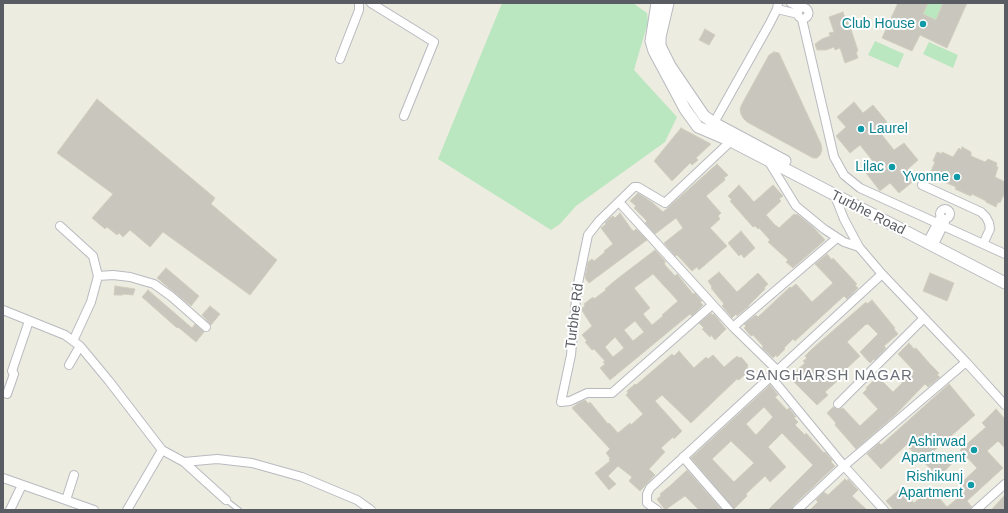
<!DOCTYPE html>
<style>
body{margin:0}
#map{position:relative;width:1008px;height:513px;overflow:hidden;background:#edece0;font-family:Arial,sans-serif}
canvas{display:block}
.frame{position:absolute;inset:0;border:4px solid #595c62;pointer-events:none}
</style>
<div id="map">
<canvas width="1008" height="513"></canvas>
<div class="frame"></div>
</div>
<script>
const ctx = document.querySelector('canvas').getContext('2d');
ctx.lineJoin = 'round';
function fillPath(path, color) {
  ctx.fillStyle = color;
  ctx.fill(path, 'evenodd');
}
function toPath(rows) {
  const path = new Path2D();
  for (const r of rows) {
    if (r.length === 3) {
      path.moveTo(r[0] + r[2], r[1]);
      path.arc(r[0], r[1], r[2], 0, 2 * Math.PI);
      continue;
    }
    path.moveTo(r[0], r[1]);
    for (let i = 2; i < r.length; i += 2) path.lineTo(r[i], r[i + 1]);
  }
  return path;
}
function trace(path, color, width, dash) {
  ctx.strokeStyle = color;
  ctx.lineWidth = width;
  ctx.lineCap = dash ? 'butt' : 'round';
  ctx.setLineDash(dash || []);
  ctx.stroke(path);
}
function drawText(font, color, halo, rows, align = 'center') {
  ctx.font = font + ' Arial,sans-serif';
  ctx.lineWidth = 4;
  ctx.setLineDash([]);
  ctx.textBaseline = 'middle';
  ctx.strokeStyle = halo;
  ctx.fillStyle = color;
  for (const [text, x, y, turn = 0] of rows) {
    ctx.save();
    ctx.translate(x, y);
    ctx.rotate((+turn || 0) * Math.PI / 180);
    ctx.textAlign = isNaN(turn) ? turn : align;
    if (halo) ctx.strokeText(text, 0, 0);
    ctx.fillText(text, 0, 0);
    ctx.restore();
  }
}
const green = toPath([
 [502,3,633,3,647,13,648,22,634,70,677,117,665,142,576,206,560,224,551,230,438,159],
 [928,3,943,3,936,20,923,14],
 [875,41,904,54,898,68,868,55],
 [929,42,958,55,953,68,923,54]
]);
const building = toPath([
 [898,3,928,3,923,14,936,20,943,3,967,3,947,48,920,35,912,51,882,38,898,3],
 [843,12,845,18,847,17,858,51,856,52,858,58,845,63,840,48,835,50,834,47,826,50,817,50,815,44,822,39,830,36,829,33,834,32,829,17,843,12],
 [705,29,715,35,709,45,699,40,705,29],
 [774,52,779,53,821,144,822,150,820,155,817,158,813,158,747,122,743,118,741,114,740,109,742,104,769,55,774,52],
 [97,99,215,198,211,204,277,260,250,295,163,232,150,247,130,230,123,237,119,233,117,235,107,227,105,229,92,218,113,194,57,153,97,99],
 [854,102,863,113,873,105,887,122,878,130,894,150,904,143,918,160,908,169,916,179,899,193,890,183,880,191,866,173,876,165,860,145,850,153,836,136,846,127,837,117,854,102],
 [681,128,711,144,696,158,698,160,692,165,690,163,672,181,654,161,681,128],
 [962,147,971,152,971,156,985,162,988,159,997,163,996,166,998,167,995,177,1005,182,1005,192,1000,203,998,202,996,207,986,202,986,201,972,194,971,196,966,194,955,189,956,187,930,176,932,172,931,171,935,162,933,161,937,152,942,154,942,152,953,157,959,148,961,150,962,147],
 [717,164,728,175,724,178,725,180,706,196,721,213,718,216,720,219,710,228,727,246,699,270,697,267,692,271,677,255,675,256,664,243,683,228,676,218,655,234,645,223,647,221,634,208,636,206,630,201,638,193,653,203,663,212,717,164],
 [739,185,754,202,773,185,783,196,779,199,781,201,766,215,776,226,777,226,779,228,794,214,796,215,797,214,813,227,825,240,793,268,786,262,788,260,768,242,770,240,759,228,758,229,755,226,753,227,730,201,732,200,728,196,739,185],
 [620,213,632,230,634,231,636,229,647,240,589,283,585,278,588,262,592,259,594,261,605,252,604,251,613,244,601,228,606,224,605,223,610,218,613,216,615,218,620,213],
 [741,231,755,248,744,258,741,254,739,256,728,243,741,231],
 [655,250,666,262,664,262,665,265,675,276,677,274,693,294,695,293,702,301,700,302,703,305,692,316,690,314,610,380,600,368,605,364,603,362,605,361,594,349,592,350,585,342,587,341,582,335,592,326,581,309,585,306,584,304,593,297,594,299,606,290,605,289,617,279,655,250],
 [653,274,678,301,662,315,663,316,652,325,643,314,650,308,634,288,653,274],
 [635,321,644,332,633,341,624,330,635,321],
 [615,337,624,348,613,357,605,347,615,337],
 [827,254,832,260,833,258,857,284,855,285,858,288,847,299,844,296,795,341,793,339,784,348,785,349,777,357,776,355,773,358,762,348,763,346,753,335,751,336,744,328,746,326,744,324,756,315,758,317,790,287,791,288,796,284,812,302,833,283,815,264,827,254],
 [166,268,199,296,191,306,157,278,166,268],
 [719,272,737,292,758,273,768,284,764,288,765,289,748,306,749,306,737,316,736,314,732,318,722,306,724,304,711,288,712,287,708,281,719,272],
 [930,273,954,283,947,301,923,291,930,273],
 [115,286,135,289,133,295,123,294,123,295,114,295,115,286],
 [148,290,192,328,195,324,204,332,196,342,178,327,177,328,142,297,148,290],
 [872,300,895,328,894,329,898,334,884,346,886,348,875,360,874,359,870,363,860,352,878,334,868,324,865,325,847,342,860,356,842,373,844,375,825,392,828,395,817,405,793,381,795,379,791,375,805,363,803,361,807,358,805,356,813,348,866,302,867,304,872,300],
 [210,306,220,314,211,325,202,315,210,306],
 [711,313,712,315,714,314,726,329,715,340,711,335,710,337,702,329,704,328,699,323,711,313],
 [909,343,914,349,916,348,930,364,939,373,937,375,940,377,928,387,925,384,894,416,856,449,835,425,836,423,827,413,833,407,837,409,843,408,860,426,878,409,863,393,867,389,866,388,874,380,875,382,879,378,893,392,914,371,898,354,909,343],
 [679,351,694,368,706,357,708,359,713,355,724,367,737,356,739,358,741,357,748,365,747,367,750,370,739,380,737,379,691,423,662,395,655,401,682,431,674,439,673,437,661,448,665,452,649,469,655,475,640,491,629,481,632,477,618,466,608,476,616,484,609,490,595,473,610,461,609,460,610,458,606,453,610,449,572,408,577,404,585,400,589,404,590,402,608,424,609,423,618,433,630,423,631,425,643,414,626,395,628,393,627,391,635,384,636,385,672,354,674,356,679,351],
 [949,384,975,415,934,451,945,461,953,452,958,457,939,477,906,445,881,469,867,454,879,443,881,445,949,384],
 [770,385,778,395,775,397,787,410,789,408,796,417,794,418,798,422,795,425,805,435,806,433,824,453,825,452,832,460,831,462,835,466,793,506,792,510,768,510,813,465,782,433,768,447,786,467,770,482,765,476,746,494,747,496,734,509,691,458,770,385],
 [764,407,773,417,756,435,746,424,764,407],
 [731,441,754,463,734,482,712,459,731,441],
 [996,409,1005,419,1005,448,998,441,987,451,1003,468,967,501,972,507,971,510,894,510,886,501,901,488,914,503,927,492,929,494,933,491,947,507,965,492,959,485,977,468,960,450,986,427,982,423,996,409],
 [687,470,722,510,699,510,685,496,665,510,657,499,661,496,660,494,671,485,687,470],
 [845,479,847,481,848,479,858,490,852,496,867,510,810,510,818,502,816,500,824,492,828,495,845,479],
 [1005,495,1005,510,991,510,1005,495]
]);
const service = toPath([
 [226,500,239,510]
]);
const minor = toPath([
 [371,3,434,42,404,116],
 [791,3,801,8],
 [803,13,5.5],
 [777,9,798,14],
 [802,19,834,157,844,175,860,188,1005,254],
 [340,59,359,10,359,3],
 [711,128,770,23,777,9,778,3],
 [769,162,796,206,824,229,844,242,859,247],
 [922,185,981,212,986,217,989,223,990,229,983,244],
 [835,196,844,219,859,247,882,274,966,362,1005,405],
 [619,202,733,327,777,370],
 [945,214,5],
 [60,226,93,256,98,276,91,302,73,341],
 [927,243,940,218],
 [933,246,945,222],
 [98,276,113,275,130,277,154,284,172,297,206,327],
 [712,305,612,393,587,393,570,401,561,402,571,355,577,288,588,235,599,221,634,187,638,187,665,203,731,141],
 [3,310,65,335,80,346,109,381,162,450,184,462,217,459,252,463,302,477,357,500,371,510],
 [733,327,837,238],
 [69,365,80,346],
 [770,376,844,466,884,510],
 [7,394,14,374,12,371,29,321],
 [838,404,924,318],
 [683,457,729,510],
 [184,462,226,500],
 [3,478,94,510],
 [66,500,74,475],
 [10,510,22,485],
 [127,510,162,450],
 [657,510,647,503,647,494,650,488,882,274],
 [797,510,844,466,966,362],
 [976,510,1005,484]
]);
const tertiary = toPath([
 [657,3,651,41,654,51,685,109,698,127,731,141,1005,283],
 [668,3,660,37,660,46,670,66,704,116,714,123,785,161]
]);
const markers = [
 [923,24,4,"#0f9aa8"],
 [861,129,4,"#0f9aa8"],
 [892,167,4,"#0f9aa8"],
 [957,177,4,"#0f9aa8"],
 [974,450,4,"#0f9aa8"],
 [971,485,4,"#0f9aa8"]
];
const cultureNames = [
 ["Club House",915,24],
 ["Laurel",869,129,"left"],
 ["Lilac",884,167],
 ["Yvonne",949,177],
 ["Ashirwad",966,442],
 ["Apartment",966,458],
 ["Rishikunj",963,477],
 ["Apartment",963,493]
];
const streetNames = [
 ["Turbhe Road",868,213,27],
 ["Turbhe Rd",575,316,-83]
];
const neighbourhoodNames = [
 ["SANGHARSH NAGAR",829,376]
];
fillPath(green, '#bbe7c0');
fillPath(building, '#c8c6bd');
trace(building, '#d2cebe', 1);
trace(service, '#b8bac0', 6);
trace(minor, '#b8bac0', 10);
trace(tertiary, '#b8bac0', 13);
trace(service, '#fff', 4);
trace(minor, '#fff', 8);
trace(tertiary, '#fff', 11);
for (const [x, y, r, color] of markers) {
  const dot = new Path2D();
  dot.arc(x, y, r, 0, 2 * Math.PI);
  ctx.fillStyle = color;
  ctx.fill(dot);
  trace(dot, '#fff', 1.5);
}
drawText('14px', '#0d838f', '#fff', cultureNames, 'right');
drawText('14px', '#595c62', '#fff', streetNames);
ctx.letterSpacing = '1px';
drawText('15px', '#6a6e74', '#fff', neighbourhoodNames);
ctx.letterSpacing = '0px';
</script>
